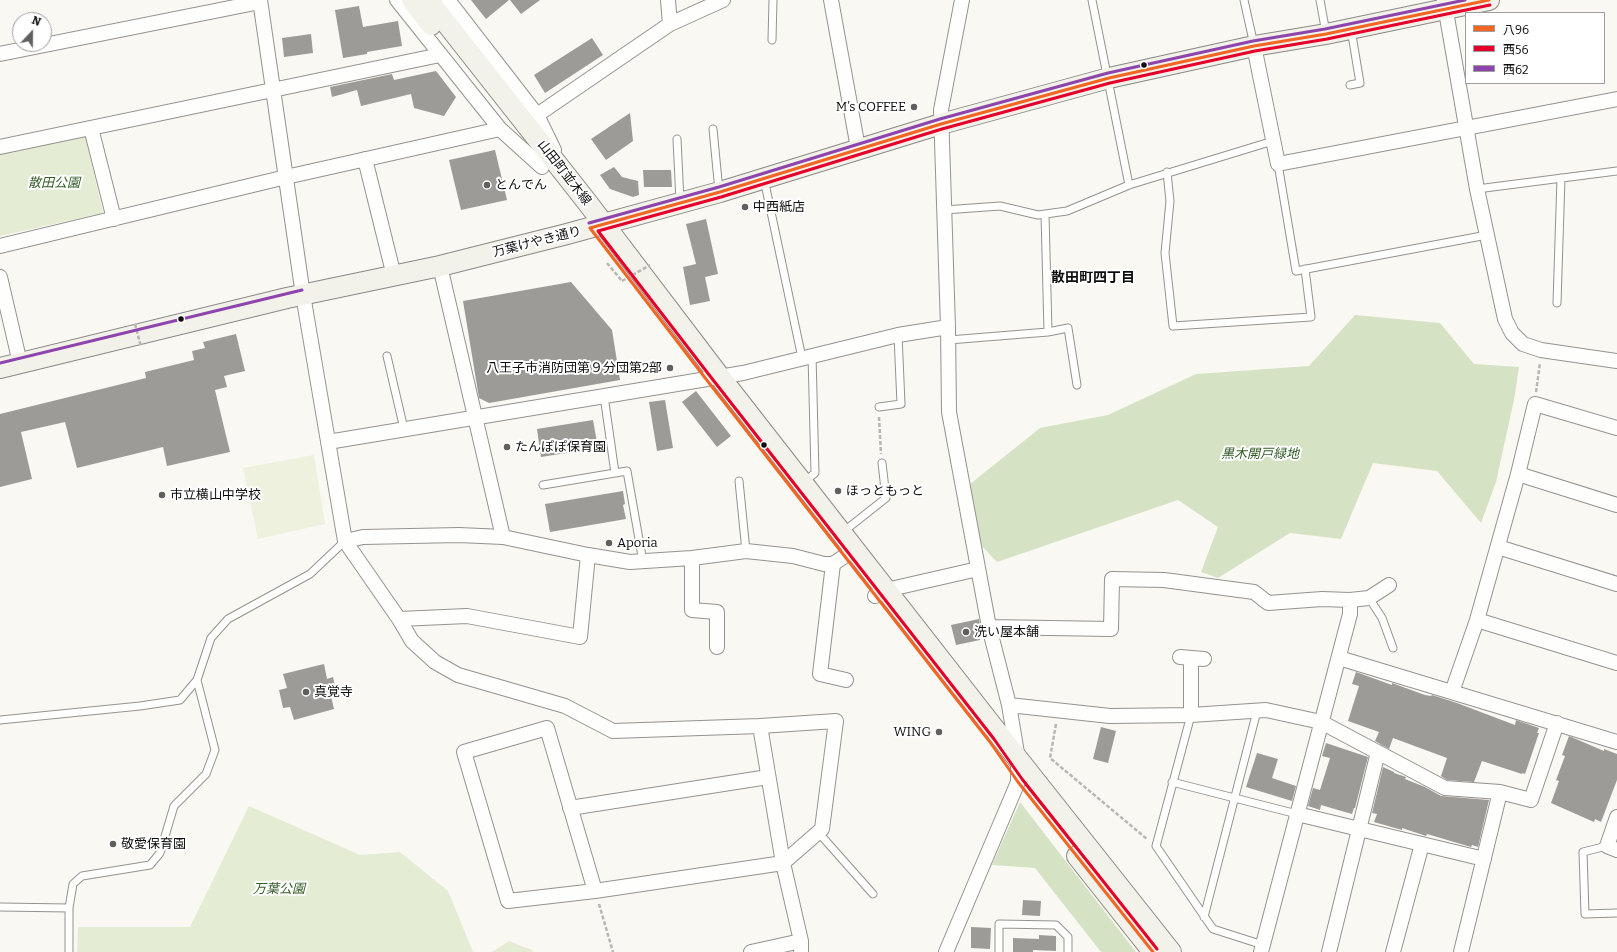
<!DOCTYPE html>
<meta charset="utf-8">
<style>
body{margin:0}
#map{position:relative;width:1617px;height:952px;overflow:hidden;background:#faf8f2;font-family:Bitter,"Noto Sans JP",serif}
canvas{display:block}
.legend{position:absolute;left:1465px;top:12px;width:140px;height:72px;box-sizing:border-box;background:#fff;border:1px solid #9e9e9e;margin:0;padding:5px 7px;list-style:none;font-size:12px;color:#0d0d0d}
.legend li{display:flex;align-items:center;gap:8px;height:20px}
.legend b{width:20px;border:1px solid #9e9e9e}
.north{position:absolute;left:12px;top:12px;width:40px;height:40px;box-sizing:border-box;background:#fff;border:1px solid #9e9e9e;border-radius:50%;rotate:22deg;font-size:11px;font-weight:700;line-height:16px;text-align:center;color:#0d0d0d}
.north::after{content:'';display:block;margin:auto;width:14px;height:18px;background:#605f5d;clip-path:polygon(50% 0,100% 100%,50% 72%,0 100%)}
</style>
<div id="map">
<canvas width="1617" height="952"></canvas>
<ul class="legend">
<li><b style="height:5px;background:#f26522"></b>八96</li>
<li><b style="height:5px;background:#e4002b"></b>西56</li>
<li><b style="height:5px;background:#8e44ad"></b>西62</li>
</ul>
<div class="north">N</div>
</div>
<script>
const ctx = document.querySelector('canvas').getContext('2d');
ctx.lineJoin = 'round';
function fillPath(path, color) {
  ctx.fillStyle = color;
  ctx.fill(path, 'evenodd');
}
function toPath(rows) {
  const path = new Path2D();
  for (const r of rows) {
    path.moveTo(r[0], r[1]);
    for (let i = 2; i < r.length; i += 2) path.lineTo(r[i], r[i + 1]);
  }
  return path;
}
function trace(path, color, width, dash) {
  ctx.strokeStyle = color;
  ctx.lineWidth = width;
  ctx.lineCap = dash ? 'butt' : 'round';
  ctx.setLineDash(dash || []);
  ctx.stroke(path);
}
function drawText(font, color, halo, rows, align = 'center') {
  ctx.font = font + ' Bitter,"Noto Sans JP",serif';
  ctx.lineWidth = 4;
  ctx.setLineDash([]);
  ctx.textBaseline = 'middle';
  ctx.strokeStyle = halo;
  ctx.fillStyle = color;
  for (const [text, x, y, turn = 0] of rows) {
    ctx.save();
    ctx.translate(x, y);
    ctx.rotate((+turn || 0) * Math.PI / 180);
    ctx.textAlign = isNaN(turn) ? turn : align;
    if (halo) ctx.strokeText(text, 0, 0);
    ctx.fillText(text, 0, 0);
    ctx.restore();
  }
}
const green = toPath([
 [85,135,103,213,0,236,0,154],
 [249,806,360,855,400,852,448,891,473,952,77,952,78,927,190,927],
 [509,941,532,950,533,952,492,952]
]);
const forest = toPath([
 [1355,315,1440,323,1474,364,1519,367,1514,400,1496,482,1481,523,1437,471,1373,463,1341,539,1290,533,1218,578,1201,572,1218,527,1178,500,997,562,974,538,969,485,1040,428,1108,415,1196,374,1309,366],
 [1020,802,1136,952,1101,952,1035,868,992,865]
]);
const pitch = toPath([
 [314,455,325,524,258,539,243,468]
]);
const building = toPath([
 [471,0,509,0,486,19],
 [510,0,540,0,521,14],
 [359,6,363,27,398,21,402,46,367,52,367,54,343,58,335,10],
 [311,34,313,53,284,57,282,38],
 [592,38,603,55,545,93,534,75],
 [436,71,456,97,444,116,414,108,411,94,361,106,357,90,332,97,330,87,392,74,394,80],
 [630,113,633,141,606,160,591,139],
 [495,150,507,200,461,210,449,160],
 [614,167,622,177,638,181,639,195,633,197,610,189,600,175],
 [643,170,671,170,672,187,644,187],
 [706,219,718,274,705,277,710,301,690,305,683,267,696,264,686,224],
 [571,282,612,330,620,380,489,403,479,398,463,301],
 [236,334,245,371,224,376,227,387,215,390,230,452,167,466,163,447,77,468,65,422,21,432,32,479,0,487,0,414,146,378,145,372,194,360,192,351,205,348,203,342],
 [696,391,731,436,717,447,682,402],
 [665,400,673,448,657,451,649,402],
 [593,420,598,448,541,457,537,429],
 [623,491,625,504,623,505,626,519,550,532,545,504],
 [979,619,982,636,979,636,980,640,956,645,951,625],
 [324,664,327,679,333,677,336,691,330,692,334,709,294,720,290,707,283,708,279,690,287,688,283,674],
 [1356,672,1392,685,1392,683,1425,695,1431,696,1432,695,1457,703,1515,725,1516,720,1539,728,1537,733,1539,733,1525,774,1522,773,1522,774,1482,761,1474,782,1447,780,1441,776,1447,758,1393,738,1389,749,1375,741,1379,732,1348,721,1359,686,1352,684],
 [1101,727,1116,731,1108,763,1093,759],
 [1569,736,1604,751,1604,749,1617,754,1617,780,1601,822,1595,819,1594,822,1551,803,1559,781,1556,780,1565,756,1562,755],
 [1326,743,1368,757,1355,808,1354,808,1352,814,1321,805,1320,810,1308,806,1313,788,1320,790,1330,758,1322,756],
 [1257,753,1278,759,1272,778,1296,786,1292,801,1246,787],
 [1383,767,1394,772,1394,773,1406,777,1405,779,1425,787,1441,796,1489,800,1478,847,1472,845,1471,847,1427,834,1426,836,1402,828,1402,830,1374,822,1377,814,1372,813],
 [1023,900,1041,901,1040,916,1022,915],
 [971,927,991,928,990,949,971,948],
 [1039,935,1056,936,1056,951,1033,950,1033,952,1013,952,1013,938,1039,939]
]);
const path = toPath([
 [607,263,622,281],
 [1536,392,1540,363],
 [879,417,881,454],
 [1056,724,1050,758,1147,839],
 [599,904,613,952]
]);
const lane = toPath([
 [1092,0,1129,185],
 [1244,0,1254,45],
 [1320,0,1326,33],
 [772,40,773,0],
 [1350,85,1360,83,1351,29],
 [713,129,719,191],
 [677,139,680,201],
 [1278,164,1296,271,1487,235],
 [1167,172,1170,201,1165,253,1173,326,1311,317,1305,269],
 [764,179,802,358],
 [1477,189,1617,171],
 [944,210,1000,206,1038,215,1067,211,1129,185,1273,141],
 [1557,303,1561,178],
 [1048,332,1068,328,1077,385],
 [949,340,1048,332,1045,214],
 [387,356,404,429],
 [604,396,615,473],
 [879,407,901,404,898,335],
 [739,481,746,551],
 [804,482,815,473,812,355],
 [543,485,627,471,643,562],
 [843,532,886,498,882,463],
 [1369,598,1382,618,1393,648],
 [1191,715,1156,846,1213,929,1263,945],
 [0,720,140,706,180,700,197,680,211,638,228,619,310,574,345,541],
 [1172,782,1297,814],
 [818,832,873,894],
 [1607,846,1583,852,1585,914,1617,913],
 [0,907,69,908,73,884,82,876,150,865,160,853,174,806,206,774,215,750,197,680],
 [1204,917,1257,711],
 [69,952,69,908],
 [999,952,999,924,1056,925,1068,937,1068,952]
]);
const street = toPath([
 [260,0,303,295,345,541,399,619,412,641,435,662,458,675,565,706,613,731,760,726,836,721,822,829,783,863,595,891,547,728,464,752,508,901,595,891],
 [397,0,500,129,542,167],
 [448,0,537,115,554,150],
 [668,0,670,24],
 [831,0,858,148],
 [1444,0,1477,189,1505,319,1512,333,1523,344,1541,350,1617,361],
 [1254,46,1278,164,1617,99],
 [0,54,260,2],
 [537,115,670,24,723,0],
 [91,128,114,219],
 [0,147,440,55],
 [365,159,394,276],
 [0,246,286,177,500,129],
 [440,266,503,537],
 [0,277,20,363],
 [328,442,743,373,898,335,948,327],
 [1518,474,1535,404,1617,428],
 [345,541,363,537,459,535,503,537,588,555,630,562,692,558,746,551,793,556,824,564,833,564,855,549],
 [1498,547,1617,584],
 [692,558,692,610,717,612,717,647],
 [833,564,820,674,846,680],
 [875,596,886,590,978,569],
 [1350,600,1369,598,1389,585],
 [399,619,467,616,580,637,588,555],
 [1477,620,1617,663],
 [989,627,1111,629,1112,579,1164,580,1254,592,1268,603,1322,599,1350,600,1350,614,1261,952],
 [1180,657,1204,659],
 [1191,658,1191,715],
 [1339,658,1617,742],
 [1452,692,1477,620,1518,474,1617,505],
 [1009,705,1110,716,1191,715,1266,710,1321,722,1445,788,1500,792,1531,800,1557,723],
 [760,726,783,863,801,941,801,952],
 [570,808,768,777],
 [1297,814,1484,859],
 [1617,817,1607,846,1617,850],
 [751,952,801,941],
 [946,952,1018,782,1018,759,1009,705,989,627,949,412,948,327,941,110,962,0],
 [1329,952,1378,752],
 [1393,952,1422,844],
 [1461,952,1500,792]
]);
const secondary = toPath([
 [412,0,431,25],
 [428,0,587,202,720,377,1018,759,1171,952],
 [0,368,287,298,440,266,567,234,720,192,941,124,1109,78,1254,46,1326,34,1489,0],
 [1077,856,1153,952]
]);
const pathBridge = toPath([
 [622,281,650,265],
 [135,324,141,347]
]);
const bus1 = toPath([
 [1153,952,1018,782,990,742,706,379,590,228,720,192,941,124,1109,78,1254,46,1326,34,1489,0]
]);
const bus2 = toPath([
 [1157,949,1022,779,994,739,710,376,598,231,721,197,942,129,1110,83,1255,51,1327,39,1490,5]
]);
const bus3 = toPath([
 [589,223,719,187,940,119,1108,73,1253,41,1325,29,1465,0],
 [0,363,302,290]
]);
const markers = [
 [1144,65,3.5,"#0d0d0d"],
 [914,107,4,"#605f5d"],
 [487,185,4,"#605f5d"],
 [745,207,4,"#605f5d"],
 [181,319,3.5,"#0d0d0d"],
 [670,368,4,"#605f5d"],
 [764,445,3.5,"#0d0d0d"],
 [507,447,4,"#605f5d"],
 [838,491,4,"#605f5d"],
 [162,495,4,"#605f5d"],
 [609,543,4,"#605f5d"],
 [966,632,4,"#605f5d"],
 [306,692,4,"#605f5d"],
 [939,732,4,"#605f5d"],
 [113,844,4,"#605f5d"]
];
const poiNames = [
 ["M’s COFFEE",906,107,"right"],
 ["とんでん",495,185],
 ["中西紙店",753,207],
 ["八王子市消防団第９分団第2部",662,368,"right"],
 ["たんぽぽ保育園",515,447],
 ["ほっともっと",846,491],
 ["市立横山中学校",170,495],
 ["Aporia",617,543],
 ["洗い屋本舗",974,632],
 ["真覚寺",314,692],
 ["WING",931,732,"right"],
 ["敬愛保育園",121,844]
];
const streetNames = [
 ["山田町並木線",564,173,52],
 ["万葉けやき通り",537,242,-14]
];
const parkNames = [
 ["散田公園",54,183],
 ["黒木開戸緑地",1260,454],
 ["万葉公園",279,889]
];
const neighbourhoodNames = [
 ["散田町四丁目",1093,278]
];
fillPath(green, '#e4ecd4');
fillPath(forest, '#d5e3c4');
fillPath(pitch, '#edf1de');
fillPath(building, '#9d9b97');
trace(lane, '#949390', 9);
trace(street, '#949390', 16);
trace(secondary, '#8a8987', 22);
trace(path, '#b8b7b6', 2.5, [4, 2]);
trace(lane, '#fefefd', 7);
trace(street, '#fefefd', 14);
trace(secondary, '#f3f2ea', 20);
trace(pathBridge, '#b8b7b6', 2.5, [4, 2]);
trace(bus1, '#f26522', 3);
trace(bus2, '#e4002b', 3);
trace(bus3, '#8e44ad', 3);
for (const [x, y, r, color] of markers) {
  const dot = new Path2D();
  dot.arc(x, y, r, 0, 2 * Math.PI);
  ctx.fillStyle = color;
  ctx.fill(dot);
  trace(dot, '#fff', 1.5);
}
drawText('13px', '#0d0d0d', '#fff', poiNames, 'left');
drawText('13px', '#0d0d0d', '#fff', streetNames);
drawText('italic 13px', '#335c26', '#fff', parkNames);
drawText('bold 14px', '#0d0d0d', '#fff', neighbourhoodNames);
</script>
